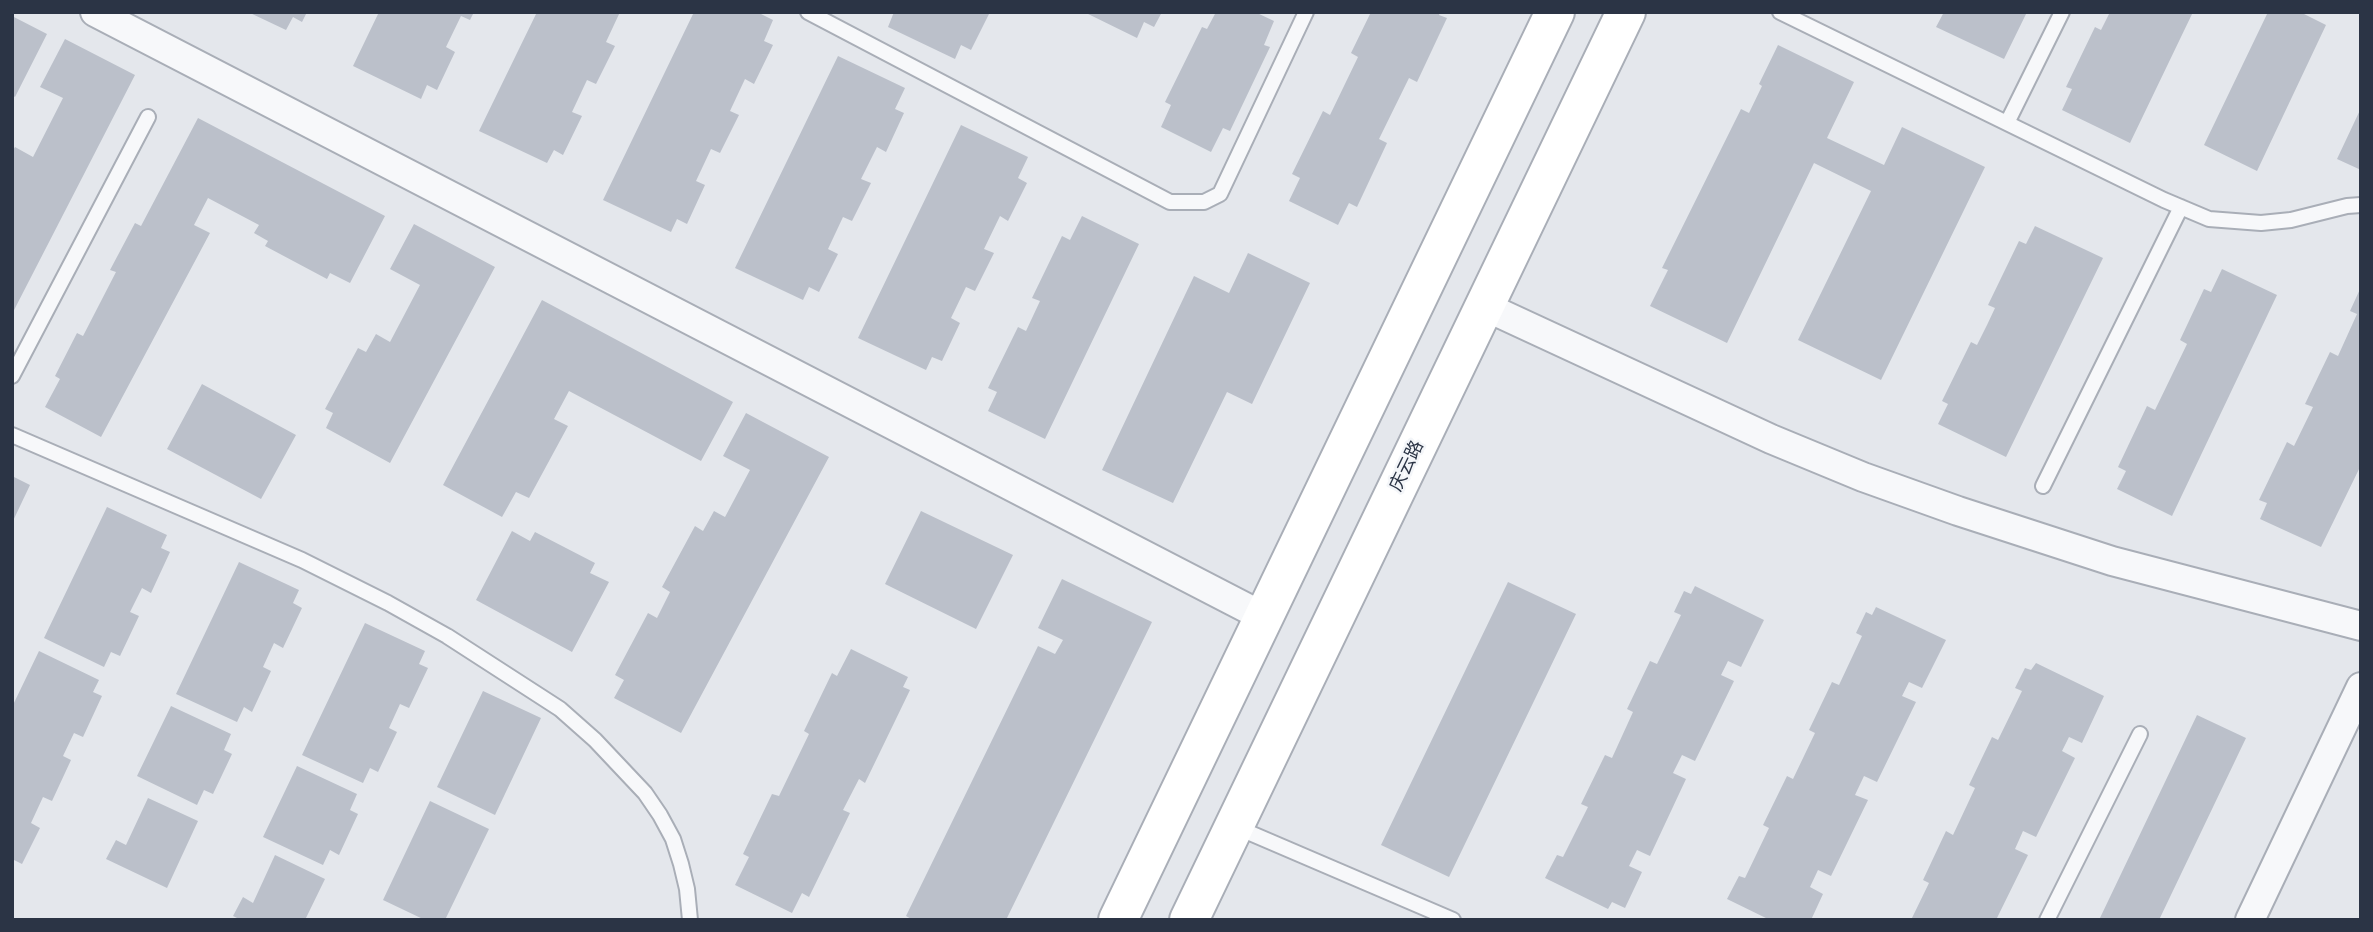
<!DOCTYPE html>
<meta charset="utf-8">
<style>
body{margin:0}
#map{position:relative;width:2373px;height:932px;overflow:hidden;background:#e4e7ec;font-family:"PT Sans Narrow",sans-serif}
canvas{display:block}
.frame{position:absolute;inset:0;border:14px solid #2b3445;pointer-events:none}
</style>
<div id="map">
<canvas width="2373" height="932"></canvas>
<div class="frame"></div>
</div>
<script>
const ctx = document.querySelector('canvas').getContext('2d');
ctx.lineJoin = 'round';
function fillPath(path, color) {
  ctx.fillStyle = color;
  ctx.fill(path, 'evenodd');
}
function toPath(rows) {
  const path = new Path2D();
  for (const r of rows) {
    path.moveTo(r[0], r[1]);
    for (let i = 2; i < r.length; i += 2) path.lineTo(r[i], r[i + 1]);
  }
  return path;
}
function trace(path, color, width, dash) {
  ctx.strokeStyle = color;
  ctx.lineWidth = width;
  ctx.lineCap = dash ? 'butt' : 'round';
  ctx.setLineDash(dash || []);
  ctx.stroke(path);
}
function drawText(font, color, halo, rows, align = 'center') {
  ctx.font = font + ' "PT Sans Narrow","Noto Sans SC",sans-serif';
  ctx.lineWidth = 5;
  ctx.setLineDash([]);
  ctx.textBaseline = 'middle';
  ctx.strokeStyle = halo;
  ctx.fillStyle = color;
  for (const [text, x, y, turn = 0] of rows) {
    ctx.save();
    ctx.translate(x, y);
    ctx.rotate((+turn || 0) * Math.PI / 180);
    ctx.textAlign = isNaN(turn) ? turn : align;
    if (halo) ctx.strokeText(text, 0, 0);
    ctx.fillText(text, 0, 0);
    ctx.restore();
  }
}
const building = toPath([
 [248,12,307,12,302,22,293,17,286,30],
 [379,12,474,12,470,20,461,16,446,47,455,52,437,90,427,85,421,99,353,66],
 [537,12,620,12,606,42,615,46,596,84,587,80,572,112,582,116,563,155,554,150,547,163,479,131],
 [694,12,757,12,773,20,764,41,773,45,754,84,745,79,730,111,739,115,720,153,711,149,696,181,705,185,687,224,677,219,671,232,603,200],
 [894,12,990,12,971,50,961,45,955,59,888,27],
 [1084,12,1162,12,1154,27,1144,22,1137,38],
 [1216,12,1255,12,1274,21,1264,45,1270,47,1230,131,1223,128,1211,152,1161,127,1171,105,1165,102,1202,27,1207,29],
 [1371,12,1440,12,1439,15,1447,18,1417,82,1409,78,1379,139,1387,143,1357,207,1349,203,1338,225,1289,201,1300,178,1292,174,1323,111,1330,115,1358,57,1351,53],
 [1944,12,2027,12,2004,59,1936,27],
 [2110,12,2193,12,2130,143,2062,110,2072,89,2066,87,2095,27,2101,30],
 [2268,12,2300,12,2326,25,2257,171,2204,145],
 [12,16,47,34,15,97,12,95],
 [65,39,135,75,12,314,12,152,15,147,33,157,63,98,40,87],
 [1778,45,1854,82,1827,138,1884,165,1902,127,1985,167,1881,380,1798,340,1871,191,1814,163,1727,343,1650,306,1668,270,1662,268,1741,109,1749,113,1762,86,1759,84],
 [838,56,905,88,895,109,904,113,886,152,877,147,861,179,871,183,852,221,843,217,828,249,838,254,819,292,809,287,803,300,735,268],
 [2361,108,2361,170,2337,159],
 [198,118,385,216,350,283,330,273,327,279,265,246,268,241,254,233,259,225,208,198,194,225,210,233,101,437,45,407,60,379,55,376,77,333,83,336,116,272,110,270,135,223,141,226],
 [961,125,1028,157,1018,178,1027,183,1008,221,1000,216,984,249,994,253,975,291,966,287,951,318,960,323,942,361,932,357,926,370,858,338],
 [1082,216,1139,244,1045,439,988,411,997,392,988,388,1018,327,1026,331,1040,301,1032,298,1062,236,1070,240],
 [414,224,495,267,390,463,326,428,333,413,325,409,358,348,366,352,376,334,390,342,420,285,390,269],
 [2035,226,2103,258,2006,457,1938,424,1948,404,1942,401,1971,342,1977,345,1987,325,1995,308,1988,305,2019,241,2026,244],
 [1248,253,1310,283,1252,404,1227,392,1173,503,1102,470,1194,276,1229,293],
 [2222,269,2277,295,2172,516,2117,489,2126,471,2118,467,2147,406,2155,410,2187,344,2180,340,2204,289,2211,292],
 [2361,287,2361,465,2321,547,2260,519,2267,503,2259,500,2287,442,2294,446,2313,407,2305,404,2330,352,2338,356,2357,314,2350,311],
 [542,300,733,402,701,461,569,391,554,419,568,426,529,498,516,492,502,517,443,485],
 [202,384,296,435,261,499,167,449],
 [746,413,829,457,681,733,614,698,624,680,615,675,648,613,657,618,670,592,662,587,695,526,703,531,714,511,725,517,750,470,723,456],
 [12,476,30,485,12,523],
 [107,507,167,535,161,548,170,552,151,593,142,588,130,612,139,616,120,656,111,652,104,667,44,638],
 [921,511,1013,555,976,629,885,584],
 [512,531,530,541,535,532,595,563,590,573,609,582,572,652,476,600],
 [239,562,299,590,293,603,302,608,283,648,274,643,263,667,271,671,252,712,244,707,237,722,176,694],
 [1062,579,1152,622,1006,920,913,920,906,916,1038,646,1055,654,1063,640,1038,628],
 [1508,582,1576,614,1449,877,1381,845],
 [1695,586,1764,620,1741,667,1728,661,1721,675,1734,681,1695,761,1682,755,1673,773,1686,779,1650,856,1637,850,1629,866,1642,872,1625,908,1612,902,1608,909,1545,878,1557,855,1563,857,1588,807,1581,804,1605,755,1612,758,1633,712,1627,709,1650,661,1657,664,1681,615,1674,612,1684,591,1691,594],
 [1876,607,1946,640,1922,688,1909,682,1902,696,1916,702,1877,782,1864,776,1855,795,1868,800,1831,876,1818,870,1810,887,1823,894,1811,920,1770,920,1727,899,1739,876,1745,878,1769,828,1763,825,1787,776,1793,779,1815,733,1809,730,1832,682,1839,685,1862,636,1856,633,1866,612,1872,615],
 [365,623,425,651,419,664,428,668,409,708,400,704,389,728,397,732,378,772,370,768,363,783,302,755],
 [851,649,908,677,903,687,910,690,865,783,859,779,843,810,850,813,809,897,802,893,792,913,735,885,749,857,743,854,772,794,779,796,809,734,804,731,832,673,837,676],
 [39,651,99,680,93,692,102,696,83,737,74,733,63,756,71,760,52,801,43,797,31,823,40,828,22,864,12,859,12,707],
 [2036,663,2104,696,2082,743,2069,737,2062,751,2075,758,2036,837,2023,831,2015,849,2028,855,1996,920,1911,920,1929,883,1923,880,1946,831,1953,835,1975,788,1969,785,1992,737,1998,740,2022,691,2015,688,2025,668,2031,670],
 [483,691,541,718,495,815,437,787],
 [171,706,231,734,224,750,232,754,213,794,204,790,197,805,137,776],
 [2197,715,2246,738,2159,920,2099,920],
 [297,766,357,794,350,810,358,814,339,855,330,850,323,865,263,837],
 [148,798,198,821,167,888,106,859,116,840,126,845],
 [430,801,489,829,445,920,425,920,383,900],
 [275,855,325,879,305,920,241,920,233,916,243,897,253,903]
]);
const service = toPath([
 [808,12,1170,202,1204,202,1220,194,1306,12],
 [1780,12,2164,200,2209,219,2261,223,2291,220,2347,206,2361,205],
 [2007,123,2062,12],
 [12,376,148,117],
 [12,435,302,560,388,603,447,636,560,709,595,740,645,793,660,815,673,839,681,864,687,889,690,920],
 [2043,486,2181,207],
 [1236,827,1453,920],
 [2047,920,2140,734]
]);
const minor = toPath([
 [95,12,1264,617],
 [1484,306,1771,439,1863,477,1958,511,2112,561,2361,626],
 [2250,920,2361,687]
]);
const secondary = toPath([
 [1118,920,1555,12],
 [1189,920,1626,12]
]);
const streetNames = [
 ["庆云路",1407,466,-64]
];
fillPath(building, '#bbc0ca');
trace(service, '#a9aeb7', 18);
trace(minor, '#a9aeb7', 32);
trace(secondary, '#a9aeb7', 42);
trace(service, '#f7f8fa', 14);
trace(minor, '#f7f8fa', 28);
trace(secondary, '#fff', 38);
drawText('18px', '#2b3445', '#f4f6f9', streetNames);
</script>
